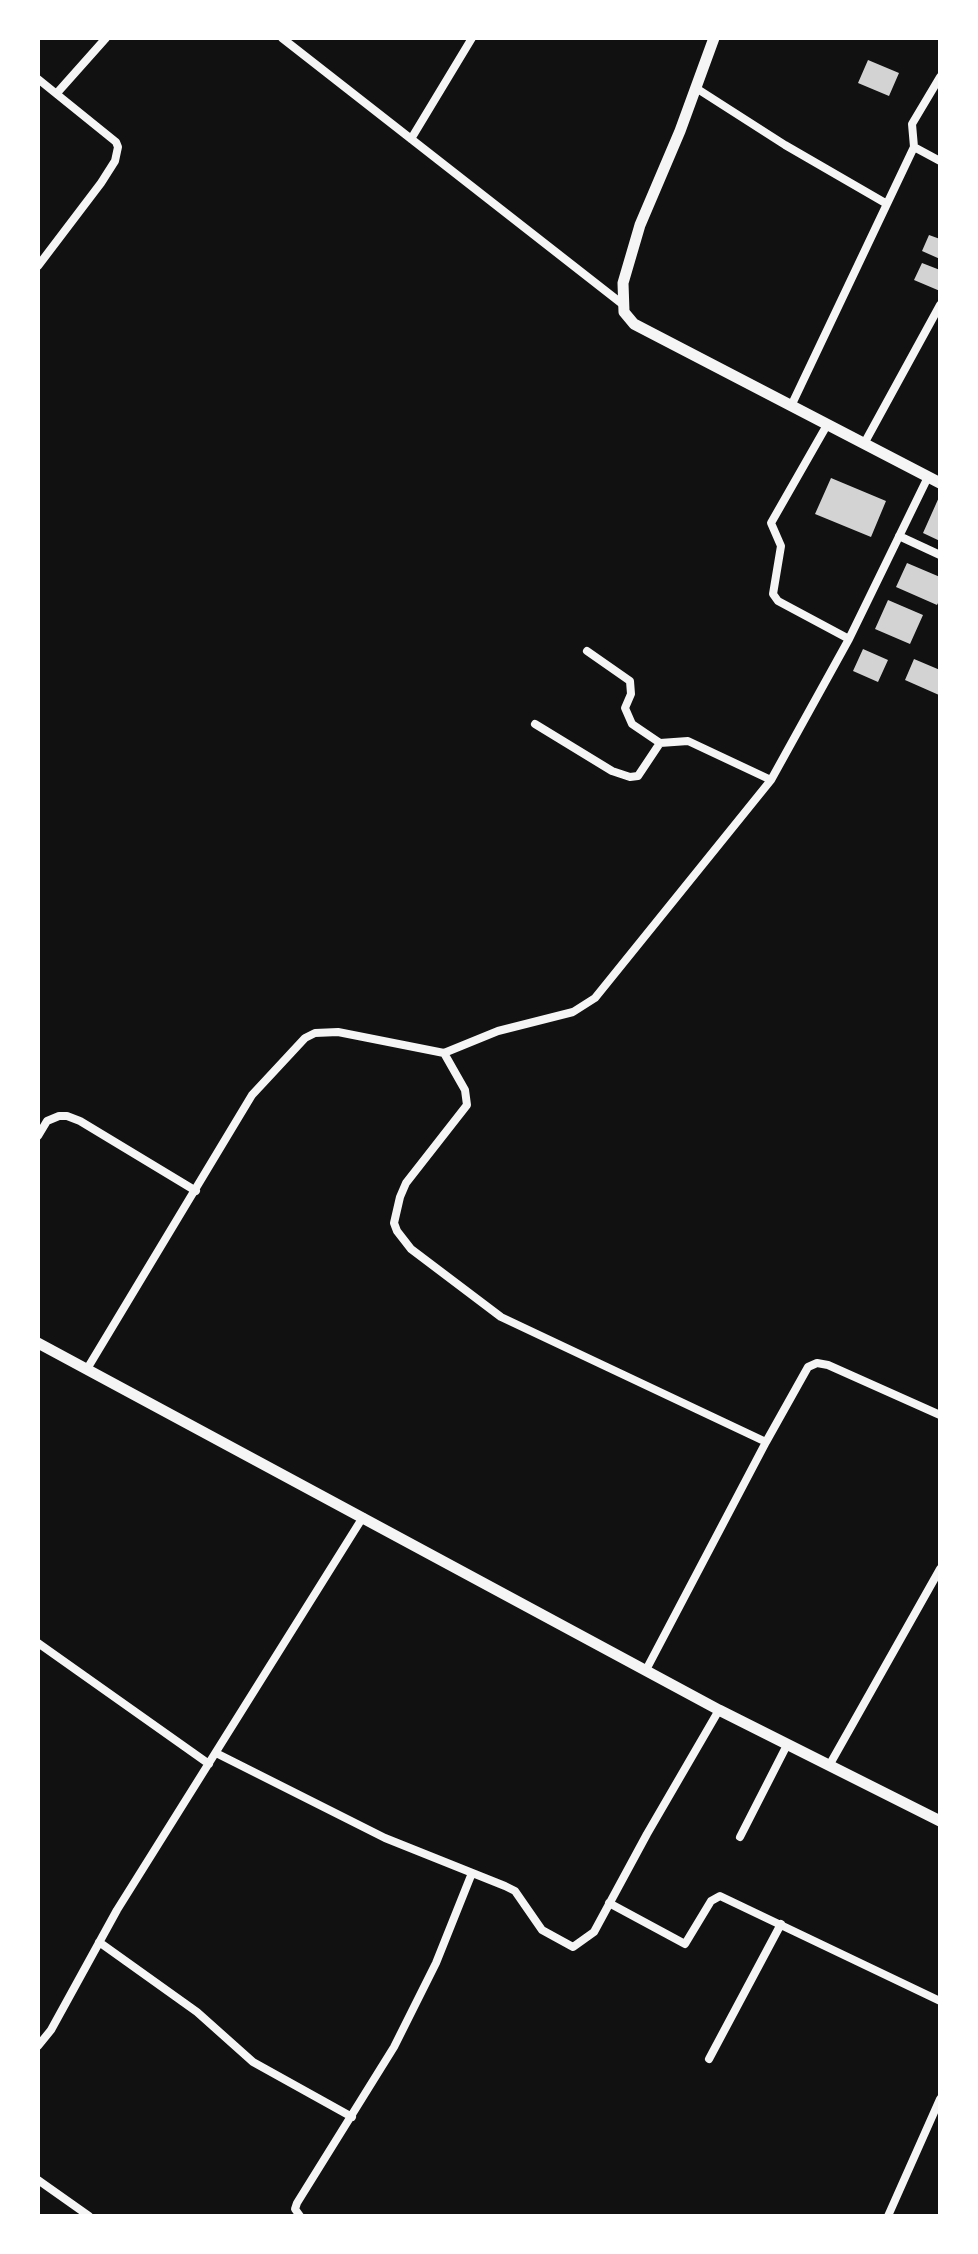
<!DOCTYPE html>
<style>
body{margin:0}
#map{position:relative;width:978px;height:2254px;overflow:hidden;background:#111;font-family:"Roboto Condensed",sans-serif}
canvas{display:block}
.frame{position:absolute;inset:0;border:40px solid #fff;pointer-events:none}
</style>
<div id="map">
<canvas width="978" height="2254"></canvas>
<div class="frame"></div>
</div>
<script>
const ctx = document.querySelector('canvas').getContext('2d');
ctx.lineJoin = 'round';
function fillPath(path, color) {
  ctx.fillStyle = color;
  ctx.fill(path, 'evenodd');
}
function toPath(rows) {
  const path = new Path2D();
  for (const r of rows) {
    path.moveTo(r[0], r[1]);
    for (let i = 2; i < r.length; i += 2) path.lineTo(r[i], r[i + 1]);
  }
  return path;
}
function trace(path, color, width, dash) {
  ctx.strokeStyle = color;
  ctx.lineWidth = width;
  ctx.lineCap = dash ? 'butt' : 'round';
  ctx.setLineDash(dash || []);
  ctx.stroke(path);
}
const building = toPath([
 [868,60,899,73,889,96,858,83],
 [929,235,940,239,940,259,922,251],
 [922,263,940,270,940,291,914,280],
 [831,478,886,501,871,537,815,514],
 [940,495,940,541,923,533],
 [907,563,940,577,940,599,937,605,896,587],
 [888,600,923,615,910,644,875,629],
 [863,649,888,660,878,682,853,671],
 [914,659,940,670,939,695,905,680]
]);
const minor = toPath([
 [282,38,621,303],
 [38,79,116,142,118,147,115,161,101,183,38,266],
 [696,88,785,145,887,204],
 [57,93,106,38],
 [411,139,472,38],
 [914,147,940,161],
 [792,404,914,147,912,124,940,77],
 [827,425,771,523,781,546,773,594,778,601,849,639],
 [865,442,940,305],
 [899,536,940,555],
 [587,651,630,681,631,694,625,708,632,724,660,743,688,741,771,780],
 [535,724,612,771,630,777,638,776,660,743],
 [444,1053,465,1090,467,1105,406,1183,400,1197,394,1223,397,1231,411,1249,501,1317,766,1442,808,1367,817,1363,828,1365,940,1415],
 [38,1136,47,1121,59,1116,67,1116,80,1121,196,1191],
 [87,1369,252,1095,305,1038,315,1033,338,1032,444,1053,498,1031,573,1012,595,998,771,780,849,639,928,477],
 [38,1643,209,1764],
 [646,1670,766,1442],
 [216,1753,385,1838,505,1886,515,1891,542,1930,573,1947,594,1932,647,1834,719,1710],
 [830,1764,940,1569],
 [740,1837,787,1745],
 [609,1903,685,1944,711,1901,720,1896,940,2001],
 [99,1942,197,2012,253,2062,352,2117],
 [38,2046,51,2030,117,1910,363,1517],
 [709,2059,781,1924],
 [38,2180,89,2216],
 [300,2216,295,2209,297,2203,394,2047,436,1963,472,1873],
 [888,2216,940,2099]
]);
const tertiary = toPath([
 [714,38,680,131,640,225,623,283,624,312,634,324,940,483],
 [38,1343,719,1710,940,1821]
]);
fillPath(building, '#d3d3d3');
trace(minor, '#f5f5f5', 8);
trace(tertiary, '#f5f5f5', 11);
</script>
